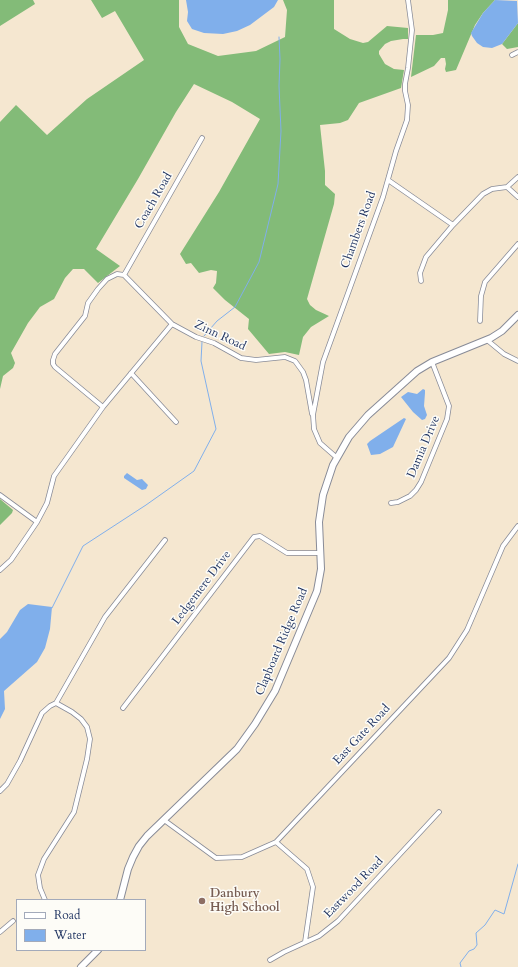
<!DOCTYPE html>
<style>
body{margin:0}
#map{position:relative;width:518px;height:967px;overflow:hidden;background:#f5e7d0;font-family:Cardo,serif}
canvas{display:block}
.legend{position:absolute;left:16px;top:899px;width:130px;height:52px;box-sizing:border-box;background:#fdfcf7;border:1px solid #a3aaba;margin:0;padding:5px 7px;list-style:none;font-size:12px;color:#1b2f5e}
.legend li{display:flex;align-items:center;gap:8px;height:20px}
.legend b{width:20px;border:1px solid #a3aaba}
</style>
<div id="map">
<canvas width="518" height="967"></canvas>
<ul class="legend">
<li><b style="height:5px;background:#fff"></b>Road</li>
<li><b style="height:11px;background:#80afeb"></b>Water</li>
</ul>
</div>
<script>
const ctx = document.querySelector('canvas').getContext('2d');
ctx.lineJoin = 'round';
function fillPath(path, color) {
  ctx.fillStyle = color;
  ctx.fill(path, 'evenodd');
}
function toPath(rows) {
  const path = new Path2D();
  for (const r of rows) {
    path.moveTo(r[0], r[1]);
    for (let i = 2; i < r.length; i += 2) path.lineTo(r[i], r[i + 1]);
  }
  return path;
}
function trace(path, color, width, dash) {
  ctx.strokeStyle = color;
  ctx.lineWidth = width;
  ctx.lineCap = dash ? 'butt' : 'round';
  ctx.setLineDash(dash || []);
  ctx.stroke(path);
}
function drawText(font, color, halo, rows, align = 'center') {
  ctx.font = font + ' Cardo,serif';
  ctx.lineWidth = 3;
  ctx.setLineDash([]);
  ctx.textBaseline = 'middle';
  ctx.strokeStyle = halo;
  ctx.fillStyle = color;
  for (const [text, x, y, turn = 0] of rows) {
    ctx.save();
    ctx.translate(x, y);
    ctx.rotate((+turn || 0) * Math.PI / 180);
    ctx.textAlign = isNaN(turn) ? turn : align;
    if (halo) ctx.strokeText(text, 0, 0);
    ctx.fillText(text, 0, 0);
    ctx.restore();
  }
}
const forest = toPath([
 [0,0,33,0,35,4,0,26],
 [91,0,179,0,179,27,188,44,218,56,256,51,285,37,287,10,283,0,334,0,334,29,350,39,363,43,368,42,387,26,408,28,408,39,403,39,391,41,385,44,379,51,379,54,385,64,394,69,404,70,401,88,359,103,348,120,340,123,320,125,325,171,325,185,335,194,334,204,307,299,310,305,316,310,329,316,311,327,303,337,299,355,285,352,269,354,248,329,249,319,225,300,213,288,216,283,217,271,211,270,199,273,191,263,186,264,180,254,219,192,260,119,232,102,194,84,176,112,138,179,96,249,120,266,98,283,84,269,73,269,65,278,54,299,40,307,28,323,11,353,15,363,13,368,3,376,0,389,0,122,16,105,47,135,87,99,144,60,115,11,102,18],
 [448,0,495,0,483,13,475,25,456,70,446,72,445,69,446,64,445,58,441,58,434,66,411,77,416,35,433,35,443,33,448,10],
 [518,23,518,47,507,49,502,44],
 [0,499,13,510,12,513,0,525]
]);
const water = toPath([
 [186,0,278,0,274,7,250,25,237,31,223,34,204,33,192,29,187,21,188,12],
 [495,0,517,1,518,23,502,44,492,48,483,47,477,43,472,36,471,33,483,13],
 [423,389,425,390,425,393,424,406,427,415,425,419,422,420,413,412,401,397,408,392,417,394],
 [404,418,406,419,393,447,380,454,371,455,367,444,370,441],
 [127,473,137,480,142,479,148,485,146,489,142,490,124,478,124,476],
 [28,604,52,607,50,629,45,648,37,662,4,691,5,709,0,719,0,639,7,632,20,610]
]);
const stream = toPath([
 [204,336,217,321,235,307,259,262,278,184,281,131,279,86,280,59,279,37],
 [52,608,83,546,146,505,194,471,216,429,201,361,202,342],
 [461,967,460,963,469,951,474,949,477,945,476,933,485,925,495,910,504,914,518,864]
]);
const street = toPath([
 [512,55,518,52],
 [388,180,453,225],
 [507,187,518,177],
 [124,275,172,324,196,337,214,343,241,358,256,360,285,357,295,361,303,372,306,380,312,414],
 [124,275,202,138],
 [421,281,420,273,426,257,453,225,483,194,492,189,507,187,518,197],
 [480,321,481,296,485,282,518,244],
 [487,340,504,354,518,361],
 [131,373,176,422],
 [103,407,55,367,53,364,53,360,55,354,85,316,88,303,98,289,107,279,117,274,124,275],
 [336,457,320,443,314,429,313,415,323,362,383,197,396,151,407,120,408,105,405,91,405,84,408,68,412,30,408,0],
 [0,495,37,522],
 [391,503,398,502,410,496,416,490,421,482,447,419,449,406,432,362],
 [0,570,11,560,37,522,47,503,54,476,103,407,172,324],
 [56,703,105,617,165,540],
 [123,708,254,537,260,536,287,553,320,553],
 [0,791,7,784,20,761,42,713,50,706,56,703,72,712,81,719,87,727,90,739,87,759,74,812,44,859,38,875,40,888,45,900],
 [164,820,216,858,242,857,276,842,449,658,467,630,503,546,518,526],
 [276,842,307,869,313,887,305,942],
 [0,932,13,921],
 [270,960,284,952,319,936,338,921,439,812]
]);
const secondary = toPath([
 [120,900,128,869,133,857,139,846,147,836,237,749,255,724,275,691,317,591,321,569,319,522,323,495,333,465,349,437,368,415,417,371,432,362,491,338,502,331,518,315],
 [81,967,98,950]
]);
const markers = [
 [202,901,4,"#8d6e63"]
];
const streetNames = [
 ["Coach Road",154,201,-60],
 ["Chambers Road",359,230,-70],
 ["Zinn Road",220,336,25],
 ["Damia Drive",424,447,-67],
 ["Ledgemere Drive",202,588,-53],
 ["Clapboard Ridge Road",282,642,-67],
 ["East Gate Road",362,735,-47],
 ["Eastwood Road",354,888,-46]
];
const educationNames = [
 ["Danbury",210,894],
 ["High School",210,908]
];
fillPath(forest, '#83bb78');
fillPath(water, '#80afeb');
trace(stream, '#80afeb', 1);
trace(street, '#888b97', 5.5);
trace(secondary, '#888b97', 8);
trace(street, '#fff', 4);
trace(secondary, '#fff', 6);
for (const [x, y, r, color] of markers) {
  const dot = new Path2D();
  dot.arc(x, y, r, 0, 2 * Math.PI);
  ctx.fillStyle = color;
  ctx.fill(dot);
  trace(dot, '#fdfcf7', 1.5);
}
drawText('12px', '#1b2f5e', '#fdfcf7', streetNames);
drawText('bold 12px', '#785e54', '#fdfcf7', educationNames, 'left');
</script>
